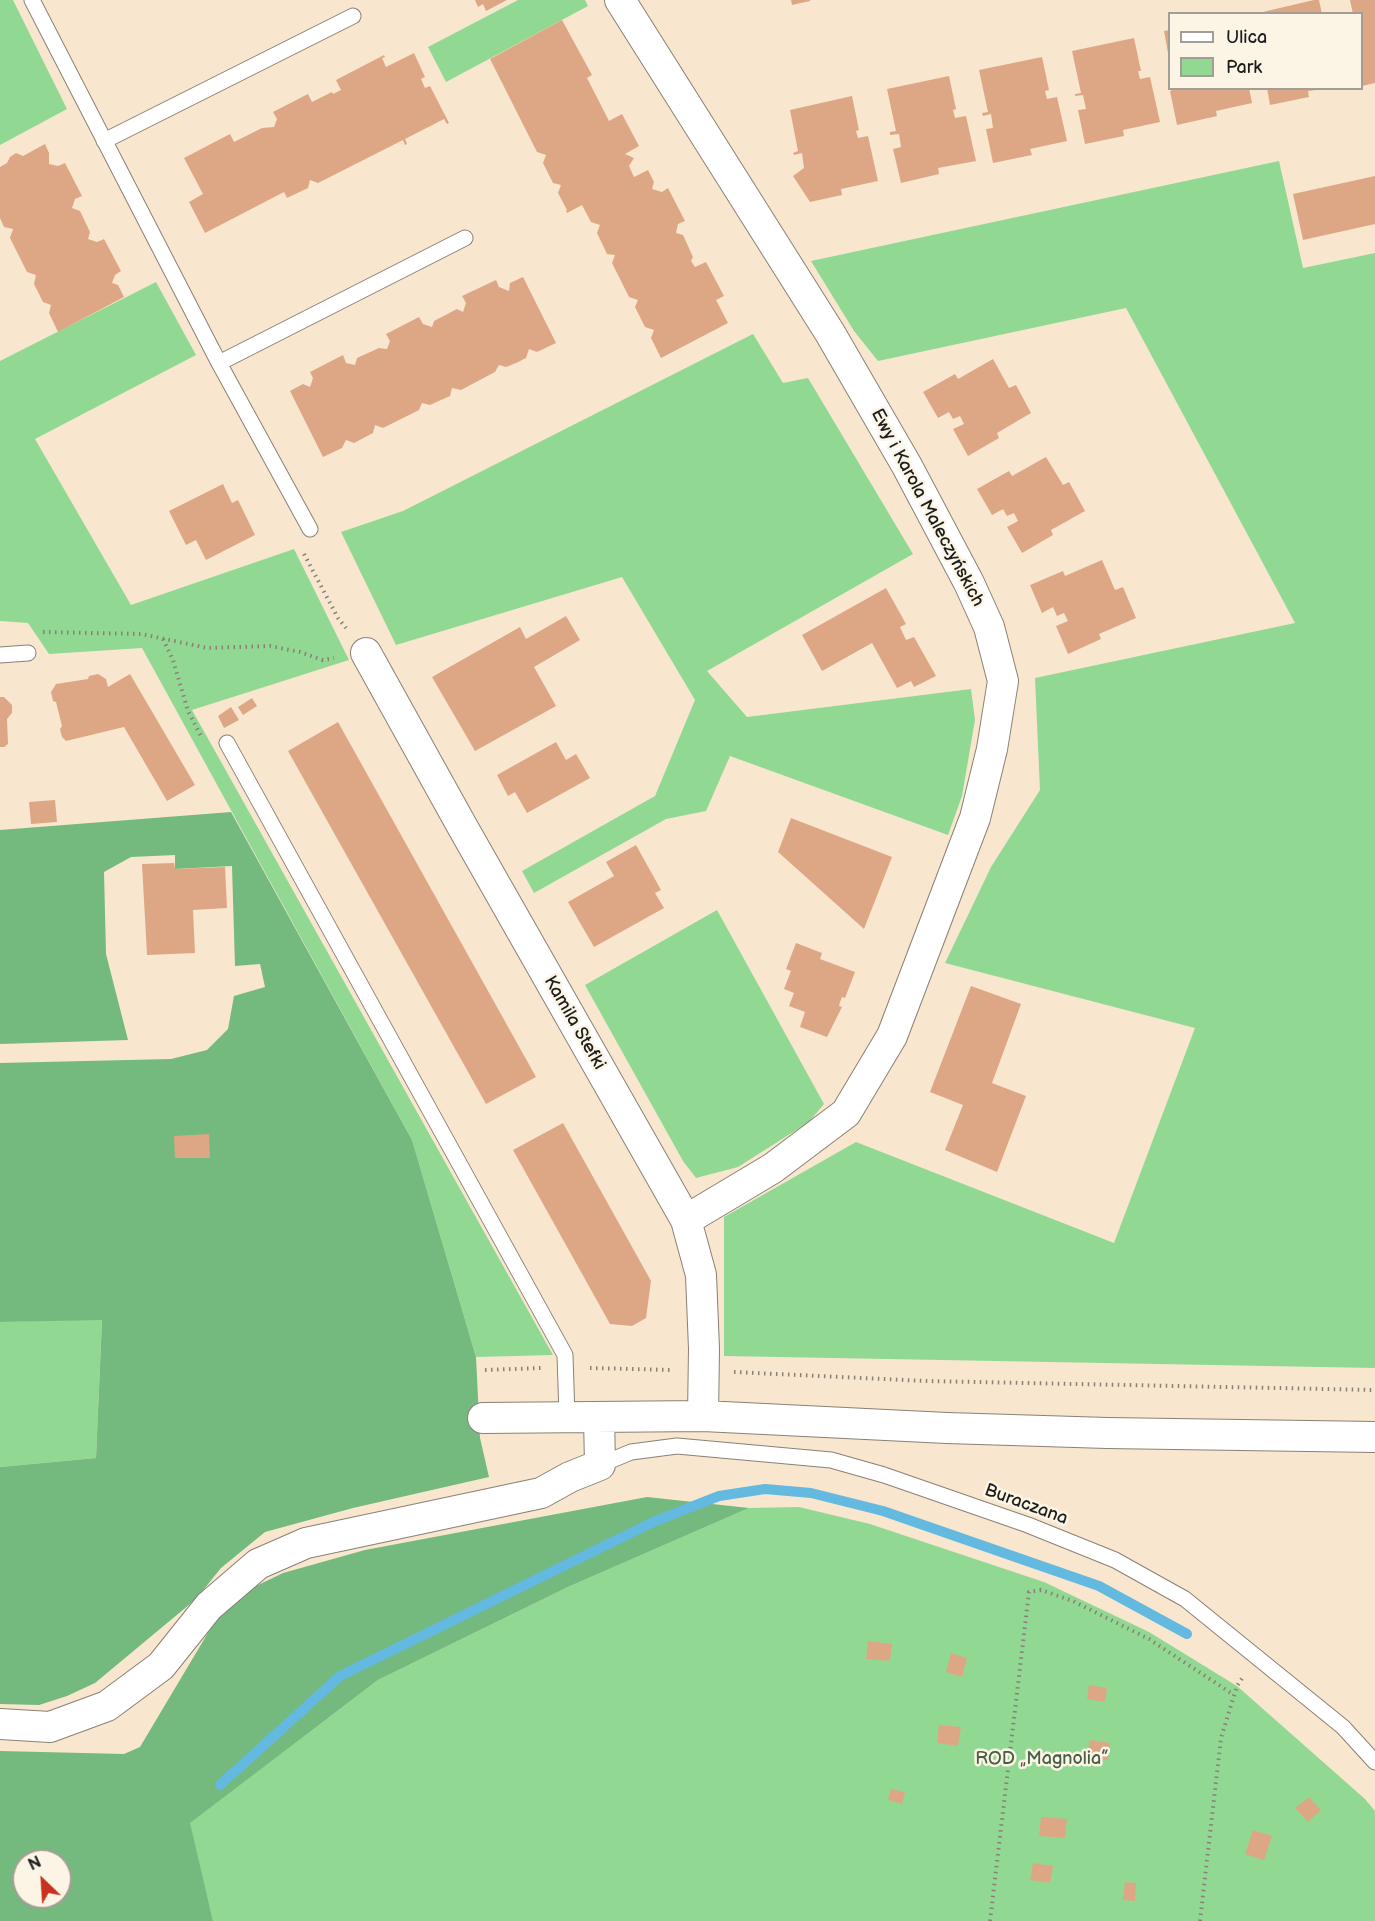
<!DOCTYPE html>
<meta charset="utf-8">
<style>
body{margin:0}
#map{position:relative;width:1375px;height:1921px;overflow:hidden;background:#f8e6cf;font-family:"Balsamiq Sans",sans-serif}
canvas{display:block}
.legend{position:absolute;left:1168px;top:12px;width:195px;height:78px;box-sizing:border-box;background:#fcf5e5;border:2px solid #a29e95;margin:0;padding:8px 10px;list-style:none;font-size:18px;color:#1c1c1c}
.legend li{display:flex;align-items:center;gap:12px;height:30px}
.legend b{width:30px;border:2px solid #a29e95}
.north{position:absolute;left:12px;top:1849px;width:60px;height:60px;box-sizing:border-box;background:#fcf5e5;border:2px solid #a29e95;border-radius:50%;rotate:335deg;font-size:16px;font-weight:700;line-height:24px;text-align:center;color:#1c1c1c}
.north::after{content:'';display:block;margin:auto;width:21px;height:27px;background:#c8321e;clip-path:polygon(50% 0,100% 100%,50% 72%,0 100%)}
</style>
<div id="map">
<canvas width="1375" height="1921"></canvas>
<ul class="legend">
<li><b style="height:8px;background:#fff"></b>Ulica</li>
<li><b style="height:16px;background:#91d993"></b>Park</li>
</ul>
<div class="north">N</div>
</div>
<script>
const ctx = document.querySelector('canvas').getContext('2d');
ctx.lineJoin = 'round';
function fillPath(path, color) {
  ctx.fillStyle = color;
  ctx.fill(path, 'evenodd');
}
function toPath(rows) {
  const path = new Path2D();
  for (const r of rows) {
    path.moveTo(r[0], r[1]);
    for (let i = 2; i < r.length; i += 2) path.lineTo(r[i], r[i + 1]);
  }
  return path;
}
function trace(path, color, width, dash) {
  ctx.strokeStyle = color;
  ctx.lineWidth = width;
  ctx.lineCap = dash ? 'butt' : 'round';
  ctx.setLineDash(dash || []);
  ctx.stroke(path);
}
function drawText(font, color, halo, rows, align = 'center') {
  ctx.font = font + ' "Balsamiq Sans",sans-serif';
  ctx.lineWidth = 5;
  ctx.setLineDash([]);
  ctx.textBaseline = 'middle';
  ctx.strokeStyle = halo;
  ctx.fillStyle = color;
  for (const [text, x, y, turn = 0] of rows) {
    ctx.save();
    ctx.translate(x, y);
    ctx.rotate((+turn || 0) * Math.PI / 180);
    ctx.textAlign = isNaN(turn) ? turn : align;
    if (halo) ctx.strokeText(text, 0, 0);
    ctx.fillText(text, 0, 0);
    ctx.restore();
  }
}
const green = toPath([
 [0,0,13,0,67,109,0,145],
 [518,0,585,0,588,6,446,82,428,47],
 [1279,161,1303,268,1375,253,1375,1368,724,1356,724,1217,856,1142,1114,1243,1195,1028,945,963,991,867,1040,790,1035,678,1295,623,1126,308,878,361,854,331,811,261],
 [156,282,196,355,35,439,131,605,294,549,349,660,192,710,553,1355,476,1357,412,1140,142,648,49,654,28,623,0,621,0,361],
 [753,334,783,383,808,378,913,554,707,671,747,717,971,689,975,720,962,796,948,835,730,756,706,811,666,819,534,893,522,871,655,796,695,700,622,577,396,645,341,532,403,511],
 [717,910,824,1104,809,1122,738,1167,696,1178,683,1161,585,985],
 [102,1319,96,1458,0,1467,0,1322],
 [799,1507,870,1524,1044,1582,1149,1632,1237,1686,1365,1799,1375,1811,1375,1921,213,1921,189,1823,378,1680,568,1587,749,1508]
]);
const forest = toPath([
 [231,812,412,1140,476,1357,480,1438,489,1477,353,1508,265,1532,221,1568,196,1599,95,1683,67,1696,39,1705,0,1704,0,1467,96,1458,102,1320,0,1322,0,1063,171,1059,207,1050,228,1029,234,996,265,987,260,964,235,966,232,866,175,869,175,855,131,857,104,872,106,954,128,1040,0,1044,0,830],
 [647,1497,749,1508,568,1587,378,1680,190,1823,213,1921,0,1921,0,1751,124,1754,140,1747,218,1616,256,1586,283,1573,365,1550],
 [24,1861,60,1861,60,1897,24,1897]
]);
const stream = toPath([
 [220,1785,340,1676,653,1522,719,1496,765,1489,811,1493,883,1511,1099,1586,1187,1634]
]);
const building = toPath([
 [475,0,507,0,486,11,483,4,478,7],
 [791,0,810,0,810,1,792,5],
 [1314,0,1319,0,1322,14,1254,14],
 [1350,0,1375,0,1375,83,1362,86,1362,14,1353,14],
 [562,20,592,75,587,78,609,121,622,114,639,146,625,154,634,158,629,166,634,177,648,170,654,182,652,189,662,192,668,188,685,221,678,224,676,233,683,235,693,257,691,261,695,267,706,262,724,296,716,300,728,323,661,358,651,338,654,330,645,327,635,307,638,300,629,297,612,263,615,255,607,254,597,233,600,225,591,222,582,205,567,213,566,211,567,210,558,193,561,185,553,183,543,163,546,155,537,152,490,59],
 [1170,30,1170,52,1168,53,1164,31],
 [1134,38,1141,71,1138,71,1140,79,1150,77,1160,122,1123,130,1124,136,1085,144,1078,110,1086,109,1083,95,1075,96,1075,94,1081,93,1072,51],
 [414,53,425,77,421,79,425,88,430,86,449,123,447,124,444,119,405,139,407,144,405,145,403,140,318,183,310,180,308,188,289,197,287,198,284,192,205,233,189,202,203,194,184,158,230,134,234,142,262,128,274,127,277,119,273,112,308,94,312,102,332,92,333,94,341,90,336,80,384,55,385,57,382,58,386,67],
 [1042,57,1049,90,1045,91,1047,99,1057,97,1067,141,1030,149,1032,155,993,163,986,129,993,128,991,114,983,116,982,113,988,112,979,70],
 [949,76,956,109,953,110,955,118,966,116,976,161,938,168,939,174,901,183,893,149,901,147,899,134,890,135,890,132,896,131,887,89],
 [1178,88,1249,88,1252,103,1216,111,1217,116,1177,125,1170,91],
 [1267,88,1316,88,1316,90,1308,91,1309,97,1270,105],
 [852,96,859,130,856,131,858,138,868,136,878,181,841,189,842,195,810,202,793,176,804,168,802,153,794,155,793,153,798,151,790,110],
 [45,144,49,153,49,164,58,166,65,163,82,196,75,199,72,208,80,211,90,232,88,239,97,242,104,239,121,271,115,275,112,283,118,285,124,297,58,332,49,313,51,305,43,302,34,284,36,275,27,272,10,238,13,229,4,227,0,218,0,167,7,163,10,157,16,153,23,156],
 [1375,176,1375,224,1303,240,1293,194],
 [523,277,556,343,537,352,529,349,526,358,516,363,506,367,499,365,495,372,461,390,452,388,450,396,430,405,422,403,419,410,383,428,375,425,373,433,354,443,346,440,342,448,323,457,290,391,303,384,310,387,313,378,310,372,343,355,346,363,355,365,357,358,379,348,387,349,390,341,386,334,419,317,423,324,432,327,434,321,457,309,463,312,466,303,462,296,496,280,499,287,509,291,510,283],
 [993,359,1009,388,1016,385,1031,413,997,433,999,438,968,456,953,429,964,424,960,416,953,419,949,412,938,418,923,392,955,374,958,379],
 [1046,457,1063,485,1069,482,1085,511,1051,530,1053,535,1022,553,1007,527,1018,521,1014,513,1007,516,1003,509,992,515,977,489,1009,471,1012,476],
 [223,484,232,503,238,500,255,535,206,560,196,540,186,545,169,511],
 [1102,560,1115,590,1123,587,1136,618,1099,634,1101,639,1068,654,1056,626,1068,621,1064,613,1057,616,1053,607,1042,613,1030,585,1063,571,1065,576],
 [886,588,906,624,900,627,906,640,914,637,936,676,914,687,911,681,897,688,872,643,822,671,802,635],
 [566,616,580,640,534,667,556,706,475,751,432,677,520,627,526,639],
 [98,674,106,679,108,687,130,674,195,785,167,801,124,727,66,741,62,737,60,729,62,726,56,702,53,701,51,692,56,684,88,679,89,676],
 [0,697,4,697,12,705,12,713,7,719,8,744,4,747,0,747],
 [252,698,257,706,243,715,238,707],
 [231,707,239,720,224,728,218,716],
 [338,722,536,1077,486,1104,288,751],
 [556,742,566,760,576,754,590,778,527,813,515,792,508,796,497,775],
 [55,800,57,822,31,824,29,802],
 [791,818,892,857,864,929,778,852],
 [636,845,661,890,655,893,664,908,594,947,568,902,614,876,606,862],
 [174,863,175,869,225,867,227,908,193,910,195,953,147,955,142,864],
 [796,943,822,953,820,959,855,972,845,998,842,997,840,1002,839,1006,842,1007,827,1037,800,1027,805,1012,789,1006,794,993,784,989,791,971,786,969],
 [971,986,1021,1004,992,1083,1026,1096,997,1172,945,1150,963,1105,930,1092],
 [563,1123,651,1281,646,1318,632,1326,610,1324,513,1150],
 [209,1134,210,1158,175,1158,174,1136],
 [868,1641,892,1644,890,1661,866,1659],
 [951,1653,967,1658,962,1677,946,1672],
 [1089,1685,1107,1688,1105,1702,1087,1699],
 [939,1725,961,1727,958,1746,937,1743],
 [1090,1740,1110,1743,1108,1760,1087,1757],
 [891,1789,905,1792,902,1804,888,1800],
 [1309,1797,1321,1810,1308,1822,1295,1808],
 [1041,1817,1067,1819,1065,1838,1039,1836],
 [1253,1830,1272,1836,1264,1860,1245,1854],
 [1033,1863,1053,1866,1050,1883,1030,1880],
 [1125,1882,1136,1883,1135,1901,1123,1900]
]);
const path = toPath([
 [304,554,338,618,346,628],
 [43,632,141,634,207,648,270,646,300,652,323,660,334,658],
 [163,639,173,660,188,711,202,738],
 [590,1368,673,1370],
 [485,1370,541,1368],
 [734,1372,926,1381,1375,1390],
 [990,1921,1029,1592,1041,1590,1073,1601,1149,1639,1234,1695],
 [1200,1921,1221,1738,1237,1686,1243,1677]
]);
const service = toPath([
 [32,0,219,363,310,529],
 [104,141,353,16],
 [219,363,465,238],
 [0,655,28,653],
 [227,743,565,1355,567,1417],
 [600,1465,631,1452,677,1446,831,1460,884,1475,1028,1525,1115,1560,1185,1599,1343,1727,1375,1762]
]);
const minor = toPath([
 [620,0,830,333,907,466,969,583,989,627,1003,681,992,749,975,818,892,1036,846,1113,773,1168,686,1220],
 [366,653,462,826,686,1220,701,1275,704,1349,703,1416],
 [483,1418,703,1416,947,1428,1107,1433,1375,1437],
 [0,1724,50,1727,107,1706,161,1666,209,1606,258,1564,306,1543,541,1493,570,1477,600,1465,599,1417]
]);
const streetNames = [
 ["Ewy i Karola Maleczyńskich",927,508,62],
 ["Kamila Stefki",574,1023,60],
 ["Buraczana",1026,1505,20]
];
const parkNames = [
 ["ROD „Magnolia”",1042,1759]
];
fillPath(green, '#91d993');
fillPath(forest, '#74b97d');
trace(stream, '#64b9e0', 10);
fillPath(building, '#dda786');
trace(service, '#8a8176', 17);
trace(minor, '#8a8176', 32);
trace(path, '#8a8176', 4, [1.5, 4.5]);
trace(service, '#fff', 15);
trace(minor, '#fff', 30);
drawText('18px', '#1c1c1c', '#fcf5e5', streetNames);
drawText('18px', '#455e46', '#fcf5e5', parkNames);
</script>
